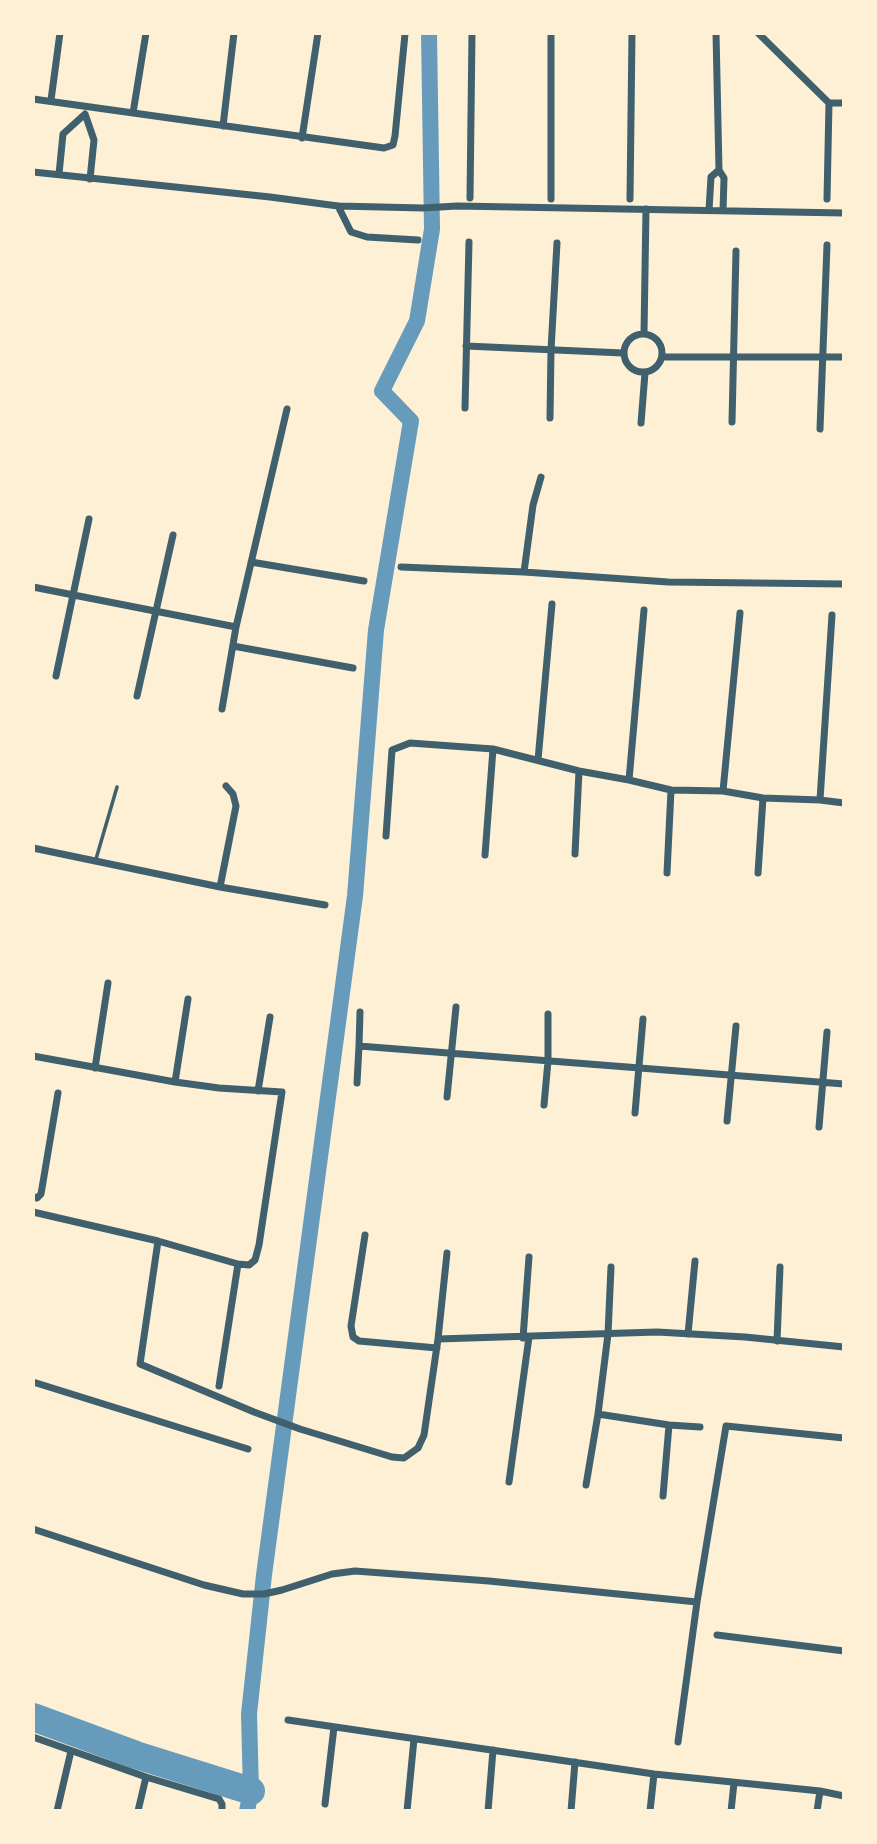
<!DOCTYPE html>
<style>
body{margin:0}
#map{position:relative;width:877px;height:1844px;overflow:hidden;background:#fdf0d5;font-family:"Source Sans 3",sans-serif}
canvas{display:block}
.frame{position:absolute;inset:0;border:35px solid #fdf0d5;pointer-events:none}
</style>
<div id="map">
<canvas width="877" height="1844"></canvas>
<div class="frame"></div>
</div>
<script>
const ctx = document.querySelector('canvas').getContext('2d');
ctx.lineJoin = 'round';
function toPath(rows) {
  const path = new Path2D();
  for (const r of rows) {
    if (r.length === 3) {
      path.moveTo(r[0] + r[2], r[1]);
      path.arc(r[0], r[1], r[2], 0, 2 * Math.PI);
      continue;
    }
    path.moveTo(r[0], r[1]);
    for (let i = 2; i < r.length; i += 2) path.lineTo(r[i], r[i + 1]);
  }
  return path;
}
function trace(path, color, width, dash) {
  ctx.strokeStyle = color;
  ctx.lineWidth = width;
  ctx.lineCap = dash ? 'butt' : 'round';
  ctx.setLineDash(dash || []);
  ctx.stroke(path);
}
const canal = toPath([
 [247,1811,251,1791,249,1714,264,1575,355,896,376,630,411,421,382,391,417,321,432,229,429,33]
]);
const river = toPath([
 [33,1717,136,1755,251,1791]
]);
const service = toPath([
 [96,859,117,787]
]);
const minor = toPath([
 [716,33,719,170,724,178,723,211],
 [758,33,829,103,827,199],
 [33,99,384,148,393,145,395,136,405,34],
 [51,100,60,33],
 [829,103,844,103],
 [133,113,146,33],
 [223,126,234,33],
 [302,138,318,33],
 [33,172,270,197,338,206,423,208,457,206,844,213],
 [59,174,63,134,85,114,94,140,90,179],
 [470,198,472,33],
 [551,199,551,33],
 [630,199,632,33],
 [338,206,351,232,367,237,418,240],
 [709,210,711,177,719,170],
 [644,333,646,209],
 [643,353,19],
 [466,346,623,353],
 [663,357,844,357],
 [465,408,469,242],
 [550,418,551,350,557,243],
 [732,422,736,251],
 [641,423,645,373],
 [820,429,827,245],
 [251,562,364,581],
 [401,567,524,572,668,582,844,584],
 [524,572,533,505,541,477],
 [33,587,236,627],
 [233,646,353,668],
 [56,676,89,519],
 [137,696,173,535],
 [222,709,236,627,287,409],
 [538,760,552,604],
 [629,780,644,610],
 [723,791,740,613],
 [820,800,844,803],
 [386,836,392,750,410,743,493,749,579,771,629,780,671,790,723,791,763,798,820,800,832,615],
 [33,848,220,887,325,905],
 [575,854,579,771],
 [485,855,493,749],
 [667,873,671,790],
 [758,873,763,798],
 [220,887,236,806,233,794,226,786],
 [360,1012,359,1046,844,1084],
 [33,1056,175,1082,219,1088,282,1092,259,1245,255,1260,249,1265,238,1264,158,1241,33,1212],
 [95,1068,108,983],
 [175,1082,188,999],
 [357,1083,359,1046],
 [258,1091,270,1017],
 [447,1097,456,1007],
 [544,1105,548,1061,548,1014],
 [635,1113,643,1019],
 [727,1121,736,1026],
 [819,1127,827,1032],
 [33,1197,37,1198,41,1194,58,1093],
 [365,1235,351,1326,353,1337,359,1341,437,1348],
 [158,1241,140,1364,254,1412,300,1429,392,1457,404,1458,418,1448,424,1435,438,1339,657,1332,745,1337,844,1347],
 [611,1267,608,1334,598,1414,669,1425,700,1427],
 [688,1334,695,1261],
 [523,1338,529,1257],
 [438,1339,447,1253],
 [777,1341,780,1267],
 [33,1382,248,1449],
 [219,1386,238,1264],
 [509,1482,529,1337],
 [586,1485,598,1414],
 [663,1496,669,1425],
 [33,1529,204,1585,243,1594,264,1594,282,1590,332,1574,355,1571,489,1581,697,1602],
 [717,1635,844,1651],
 [288,1720,654,1774,820,1791,844,1796],
 [33,1737,146,1777],
 [678,1742,697,1602,726,1426,844,1438],
 [325,1804,334,1727],
 [57,1811,71,1751],
 [138,1811,146,1777,219,1799,222,1804,222,1811],
 [407,1811,414,1739],
 [488,1811,493,1750],
 [571,1811,575,1762],
 [650,1811,654,1774],
 [731,1811,734,1783],
 [817,1811,820,1791]
]);
trace(canal, '#669bbc', 16);
trace(river, '#669bbc', 28);
trace(service, '#3f606c', 3.5);
trace(minor, '#3f606c', 7);
</script>
